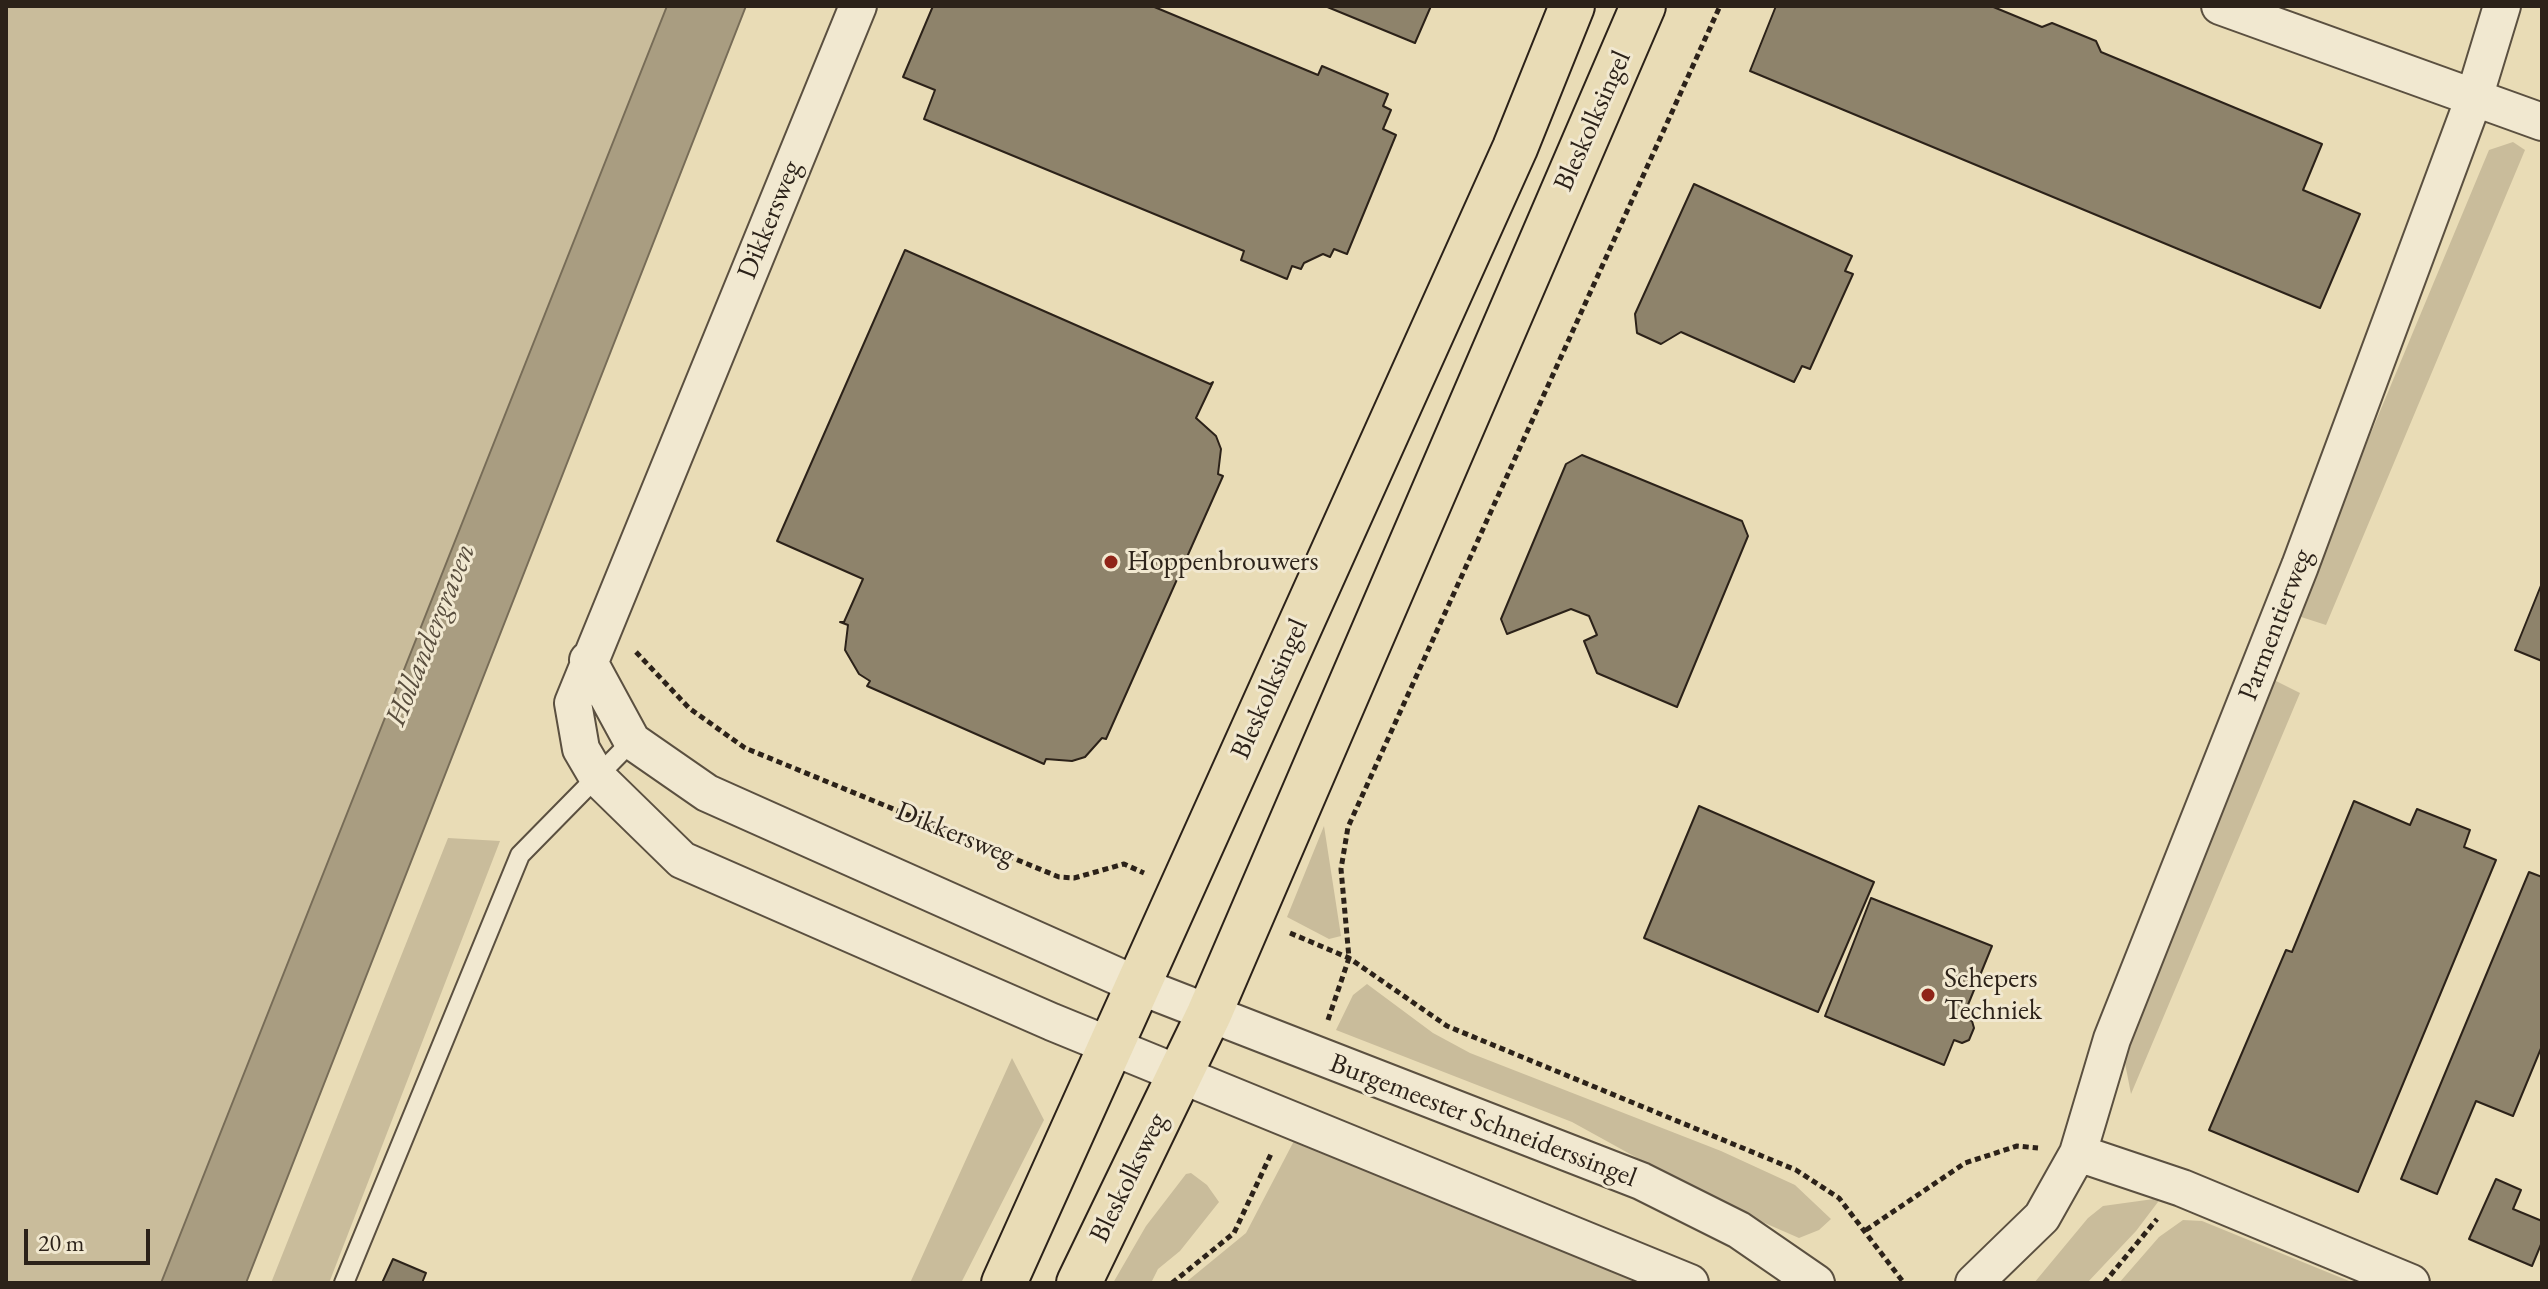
<!DOCTYPE html>
<style>
body{margin:0}
#map{position:relative;width:2548px;height:1289px;overflow:hidden;background:#e9dcb6;font-family:"EB Garamond",serif}
canvas{display:block}
.frame{position:absolute;inset:0;border:8px solid #2c2219;pointer-events:none}
.scale{position:absolute;left:24px;top:1229px;width:126px;height:36px;box-sizing:border-box;border:4px solid #2c2219;border-top:0;padding-left:10px;font-size:24px;line-height:28px;white-space:nowrap;color:#2c2219;-webkit-text-stroke:6px #f1e8d0;paint-order:stroke}
</style>
<div id="map">
<canvas width="2548" height="1289"></canvas>
<div class="frame"></div>
<div class="scale">20 m</div>
</div>
<script>
const ctx = document.querySelector('canvas').getContext('2d');
ctx.lineJoin = 'round';
function fillPath(path, color) {
  ctx.fillStyle = color;
  ctx.fill(path, 'evenodd');
}
function toPath(rows) {
  const path = new Path2D();
  for (const r of rows) {
    path.moveTo(r[0], r[1]);
    for (let i = 2; i < r.length; i += 2) path.lineTo(r[i], r[i + 1]);
  }
  return path;
}
function trace(path, color, width, dash) {
  ctx.strokeStyle = color;
  ctx.lineWidth = width;
  ctx.lineCap = dash ? 'butt' : 'round';
  ctx.setLineDash(dash || []);
  ctx.stroke(path);
}
function drawText(font, color, halo, rows, align = 'center') {
  ctx.font = font + ' "EB Garamond",serif';
  ctx.lineWidth = 6;
  ctx.setLineDash([]);
  ctx.textBaseline = 'middle';
  ctx.strokeStyle = halo;
  ctx.fillStyle = color;
  for (const [text, x, y, turn = 0] of rows) {
    ctx.save();
    ctx.translate(x, y);
    ctx.rotate((+turn || 0) * Math.PI / 180);
    ctx.textAlign = isNaN(turn) ? turn : align;
    if (halo) ctx.strokeText(text, 0, 0);
    ctx.fillText(text, 0, 0);
    ctx.restore();
  }
}
const green = toPath([
 [6,6,667,6,161,1283,6,1283],
 [2513,142,2525,150,2326,625,2295,615,2489,150],
 [2268,677,2300,693,2131,1094,2124,1058],
 [1324,826,1341,936,1329,939,1287,917],
 [448,838,500,841,329,1283,271,1283],
 [1367,984,1433,1033,1470,1053,1721,1151,1795,1185,1831,1219,1819,1230,1799,1238,1719,1203,1572,1122,1336,1030,1353,995],
 [1012,1058,1044,1120,961,1283,910,1283],
 [1296,1137,1650,1283,1185,1283,1246,1233],
 [1191,1173,1207,1185,1219,1202,1180,1251,1158,1269,1151,1283,1113,1283,1146,1226,1186,1174],
 [2161,1198,2136,1231,2087,1283,2034,1283,2088,1218,2103,1206],
 [2183,1220,2202,1221,2354,1283,2119,1283,2159,1237]
]);
const water = toPath([
 [667,6,746,6,246,1283,161,1283,667,6]
]);
const building = toPath([
 [933,6,1152,6,1318,75,1322,66,1388,94,1383,106,1391,110,1383,129,1396,135,1347,254,1334,249,1330,257,1323,254,1304,263,1301,269,1292,266,1287,279,1241,260,1244,251,924,119,935,90,903,77,933,6],
 [1325,6,1431,6,1415,43,1325,6],
 [1776,6,1991,6,2042,27,2052,23,2096,41,2101,52,2322,144,2303,190,2360,214,2320,308,1750,71,1776,6],
 [1694,184,1852,256,1845,271,1853,274,1810,369,1802,366,1794,382,1681,332,1661,344,1637,333,1635,314,1694,184],
 [905,250,1210,384,1213,382,1196,418,1216,436,1221,449,1218,474,1223,476,1106,739,1102,738,1085,757,1072,761,1046,759,1044,764,867,686,870,681,859,674,845,650,848,625,840,622,844,622,863,579,777,541,905,250],
 [1582,455,1742,521,1748,536,1677,707,1597,673,1584,641,1597,635,1589,616,1571,609,1507,634,1501,619,1566,464,1582,455],
 [2542,583,2542,661,2515,650,2542,583],
 [2354,801,2410,825,2417,809,2470,830,2464,847,2496,860,2358,1192,2209,1130,2286,950,2292,952,2354,801],
 [1699,806,1874,882,1818,1012,1644,938,1699,806],
 [2529,872,2542,877,2542,1046,2513,1116,2476,1101,2437,1194,2401,1179,2529,872],
 [1871,898,1992,946,1963,1017,1972,1021,1974,1028,1969,1040,1962,1043,1954,1040,1944,1065,1825,1016,1871,898],
 [2496,1179,2521,1190,2513,1209,2542,1221,2542,1242,2532,1266,2469,1239,2496,1179],
 [393,1259,426,1273,422,1283,382,1283,393,1259]
]);
const path = toPath([
 [636,652,689,708,745,748,1059,877,1074,878,1124,864,1144,873],
 [1290,933,1349,958,1447,1026,1796,1170,1839,1198,1904,1283],
 [1328,1020,1349,958,1341,869,1348,827,1720,6],
 [1866,1230,1965,1163,2017,1146,2038,1148],
 [1172,1283,1234,1233,1271,1154],
 [2104,1283,2157,1219]
]);
const lane = toPath([
 [344,1283,520,855,632,741]
]);
const street = toPath([
 [858,6,573,703,581,749,598,778,682,860,1052,1022,1690,1283],
 [2220,6,2542,122],
 [588,660,632,741,707,793,1137,985,1641,1181,1739,1230,1816,1283],
 [2078,1153,2182,1188,2411,1283],
 [1974,1283,2042,1217,2078,1153,2112,1039,2300,566,2474,98,2502,6]
]);
const primary = toPath([
 [1004,1283,1515,148,1572,6],
 [1079,1283,1209,1014,1643,6]
]);
const markers = [
 [1111,562,8,"#8f2418"],
 [1928,995,8,"#8f2418"]
];
const streetNames = [
 ["Bleskolksingel",1593,121,-66],
 ["Dikkersweg",770,220,-68],
 ["Parmentierweg",2276,625,-69],
 ["Bleskolksingel",1270,689,-66],
 ["Dikkersweg",955,834,22],
 ["Burgemeester Schneiderssingel",1483,1121,21],
 ["Bleskolksweg",1129,1178,-64]
];
const poiNames = [
 ["Hoppenbrouwers",1127,562],
 ["Schepers",1944,979],
 ["Techniek",1944,1011]
];
const waterNames = [
 ["Hollandergraven",431,635,-68]
];
fillPath(green, '#c9bc9b');
fillPath(water, '#a99d81');
trace(water, '#776c57', 2);
fillPath(building, '#8e836b');
trace(building, '#2c2219', 2);
trace(lane, '#5b5040', 22);
trace(street, '#5b5040', 40);
trace(primary, '#2c2219', 48);
trace(path, '#2c2219', 5, [6, 4]);
trace(lane, '#f1e8d0', 18);
trace(street, '#f1e8d0', 36);
trace(primary, '#e9dcb6', 44);
for (const [x, y, r, color] of markers) {
  const dot = new Path2D();
  dot.arc(x, y, r, 0, 2 * Math.PI);
  ctx.fillStyle = color;
  ctx.fill(dot);
  trace(dot, '#f1e8d0', 3);
}
drawText('28px', '#2c2219', '#f1e8d0', streetNames);
drawText('28px', '#2c2219', '#f1e8d0', poiNames, 'left');
drawText('italic 30px', '#584d3d', '#f1e8d0', waterNames);
</script>
